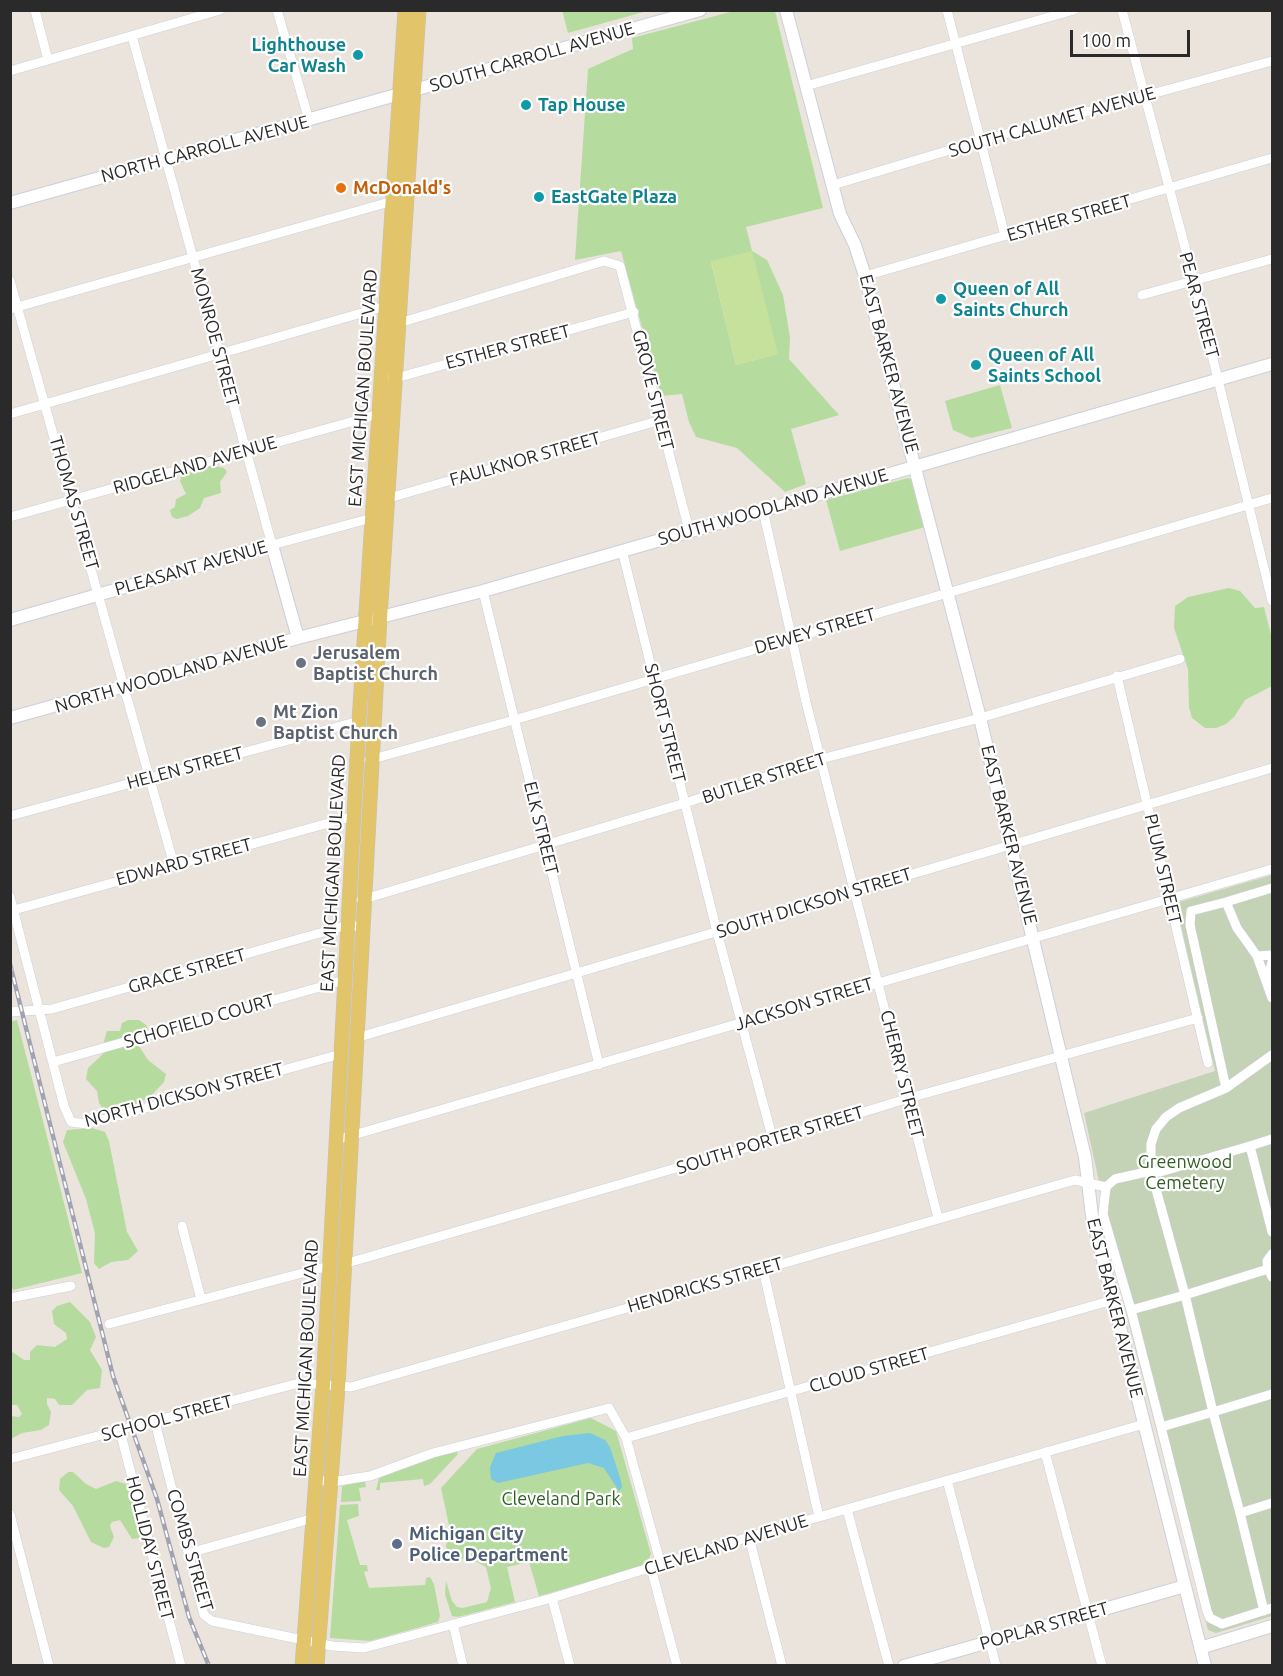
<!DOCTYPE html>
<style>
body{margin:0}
#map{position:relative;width:1283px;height:1676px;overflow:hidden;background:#eae4dd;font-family:Ubuntu,sans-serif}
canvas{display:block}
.frame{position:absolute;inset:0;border:12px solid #2a2a2a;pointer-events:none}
.scale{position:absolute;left:1070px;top:30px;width:120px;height:27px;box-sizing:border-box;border:3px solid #2a2a2a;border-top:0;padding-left:8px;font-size:18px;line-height:21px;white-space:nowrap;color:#2a2a2a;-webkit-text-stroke:4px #fff;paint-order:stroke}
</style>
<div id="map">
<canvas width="1283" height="1676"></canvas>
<div class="frame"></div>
<div class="scale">100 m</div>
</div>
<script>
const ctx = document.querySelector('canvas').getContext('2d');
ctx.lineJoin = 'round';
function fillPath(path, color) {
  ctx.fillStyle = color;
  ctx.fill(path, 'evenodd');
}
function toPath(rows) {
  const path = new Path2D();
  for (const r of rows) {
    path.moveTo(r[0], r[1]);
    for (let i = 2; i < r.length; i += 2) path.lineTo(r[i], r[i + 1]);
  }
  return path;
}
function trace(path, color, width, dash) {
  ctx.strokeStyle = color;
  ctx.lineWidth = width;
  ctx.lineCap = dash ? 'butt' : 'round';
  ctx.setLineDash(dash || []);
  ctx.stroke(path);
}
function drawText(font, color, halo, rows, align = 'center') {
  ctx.font = font + ' Ubuntu,sans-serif';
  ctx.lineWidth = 4.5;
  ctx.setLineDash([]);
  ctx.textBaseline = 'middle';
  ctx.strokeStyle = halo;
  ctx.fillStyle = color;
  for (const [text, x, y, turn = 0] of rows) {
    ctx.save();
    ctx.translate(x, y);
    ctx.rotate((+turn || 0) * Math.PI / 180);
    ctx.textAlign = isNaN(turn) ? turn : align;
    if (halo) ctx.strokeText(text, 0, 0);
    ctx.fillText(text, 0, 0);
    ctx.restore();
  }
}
const green = toPath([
 [562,10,647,10,647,11,568,33],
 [734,11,775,11,823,208,746,227,752,251,767,260,783,295,790,337,789,359,839,415,791,429,806,484,785,492,737,448,696,437,689,422,682,394,661,396,621,251,575,260,588,69,633,49,632,38],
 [711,262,777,354,736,365],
 [1000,385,1012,428,971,438,953,430,945,401],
 [209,465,224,468,227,472,220,482,221,493,204,498,200,508,188,516,177,519,172,517,170,510,175,507,176,499,186,494,180,481,182,474,200,471],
 [908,478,912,480,925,527,840,551,826,500],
 [1229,588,1240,591,1255,608,1264,607,1272,639,1272,686,1245,700,1234,717,1226,724,1216,728,1205,728,1192,718,1189,708,1188,669,1174,628,1175,606,1188,597],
 [17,1020,82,1273,13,1290,10,1279,10,1022],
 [128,1020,139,1020,146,1025,148,1030,135,1040,148,1060,166,1074,164,1082,150,1097,117,1113,106,1113,99,1103,97,1091,86,1079,88,1068,105,1052,104,1041,107,1031,120,1031,122,1023],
 [92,1128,105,1132,109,1141,127,1232,138,1251,128,1260,111,1262,99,1269,94,1263,95,1233,86,1199,63,1142,67,1130],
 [70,1302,90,1322,96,1337,90,1350,102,1370,100,1388,87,1390,72,1405,59,1405,55,1399,47,1398,47,1404,51,1412,49,1425,41,1430,22,1433,11,1439,11,1416,19,1417,22,1414,17,1405,11,1405,11,1351,24,1360,30,1360,30,1352,37,1345,55,1347,67,1339,66,1333,54,1324,52,1311,57,1306],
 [591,1418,616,1431,651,1554,645,1566,539,1596,529,1562,507,1567,515,1602,458,1617,452,1616,445,1594,446,1581,452,1601,457,1607,463,1608,487,1602,491,1588,486,1567,471,1559,448,1558,446,1546,450,1530,441,1488,477,1449],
 [456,1450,458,1454,430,1484,424,1486,423,1479,380,1483,380,1490,376,1490,379,1478,432,1457],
 [68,1472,73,1472,86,1484,96,1489,116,1481,126,1484,143,1528,140,1538,132,1539,120,1520,112,1522,110,1526,114,1537,109,1547,104,1548,91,1542,73,1506,59,1490,60,1479],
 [365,1481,366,1487,359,1488,361,1501,341,1502,342,1486],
 [358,1504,359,1516,347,1520,360,1565,367,1565,368,1571,364,1572,369,1588,425,1585,426,1578,430,1577,434,1584,440,1616,438,1622,370,1641,330,1638,340,1505]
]);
const cemetery = toPath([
 [1272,875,1272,1616,1216,1633,1208,1630,1100,1212,1100,1186,1084,1113,1215,1071,1180,922,1179,902]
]);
const pitch = toPath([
 [752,251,778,354,736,365,711,261]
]);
const water = toPath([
 [590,1433,605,1440,610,1447,621,1481,622,1487,619,1491,604,1468,588,1463,498,1483,491,1479,490,1467,496,1453,563,1436]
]);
const street = toPath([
 [35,10,48,60],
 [277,10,309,120],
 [947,10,1005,236],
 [1122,10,1194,281,1272,601],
 [132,36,272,545,372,518],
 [10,71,220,10],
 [806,86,1074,10],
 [833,185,980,141,1272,61],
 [865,276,1272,158],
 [10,281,174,865],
 [1142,295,1272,259],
 [10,309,393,201],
 [399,323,604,261,620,266,689,530],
 [382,377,396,378,634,312],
 [10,414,386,306],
 [389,498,661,420],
 [763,510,806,702,938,1218],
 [10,517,379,414],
 [622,550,717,932,773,1140],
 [483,591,599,1065],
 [1117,676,1208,1063],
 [369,760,514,720,1272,498],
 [10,816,359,721],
 [10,897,64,1106,71,1122,87,1124,341,1054],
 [361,900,685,803,821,759,980,718,1180,659],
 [1226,902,1272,888],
 [14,910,354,816],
 [1257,956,1272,955],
 [1267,981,1272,962],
 [10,1012,52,1009,348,925,362,927],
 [356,1038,1272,768],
 [53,1062,345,980],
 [1226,1088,1190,925,1191,911,1226,902,1237,928,1257,956,1272,998],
 [336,1140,1272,869],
 [1250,1146,1272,1139],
 [182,1226,201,1299],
 [1272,1232,1250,1146,1160,1172,1151,1171,1185,1295,1268,1269,1272,1277],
 [344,1264,773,1140,909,1098,1198,1018],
 [763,1269,819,1517],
 [1268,1269,1267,1261,1272,1254],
 [10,1298,71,1286],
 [1131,1310,1103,1214,1106,1187,1115,1179,1151,1171,1151,1144,1156,1129,1166,1117,1179,1108,1226,1088,1272,1055],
 [109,1324,329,1266],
 [155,1422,204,1615,212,1621,332,1646,364,1648,552,1598,749,1537,1144,1424],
 [1161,1427,1131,1310,1185,1295,1213,1412,1161,1427,1207,1611,1210,1618,1222,1624,1272,1608],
 [120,1431,181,1666],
 [626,1438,1113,1300],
 [1045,1452,1102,1666],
 [10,1459,299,1383,351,1387,1075,1180,1106,1187],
 [317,1480,331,1482,370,1476,433,1453,609,1408,626,1438,661,1565],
 [947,1480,996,1666],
 [847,1509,889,1666],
 [1240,1513,1213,1412,1272,1394],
 [10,1514,49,1666],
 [749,1537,782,1666],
 [189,1553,314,1518],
 [651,1568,677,1666],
 [552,1598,570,1666],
 [1264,1611,1240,1513,1272,1503],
 [453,1624,463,1666]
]);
const secondary = toPath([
 [786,10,840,214,855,245,865,276,980,718,1085,1157,1092,1216,1205,1666],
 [10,203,700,10],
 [10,620,272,545,298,638],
 [10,718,298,638,483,591,1272,364],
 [1200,1648,1272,1626],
 [904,1666,1185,1586]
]);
const primary = toPath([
 [302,1666,323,1385,359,721,405,10],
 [317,1666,338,1387,380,618,419,10]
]);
const rail = toPath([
 [10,964,113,1376,157,1499,189,1617,209,1666]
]);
const markers = [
 [358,55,6,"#0f9aa8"],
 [526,105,6,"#0f9aa8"],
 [341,188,6,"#e8710a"],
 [539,197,6,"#0f9aa8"],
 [941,299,6,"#0f9aa8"],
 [976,365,6,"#0f9aa8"],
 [301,663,6,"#6b7280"],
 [261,722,6,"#6b7280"],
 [397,1544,6,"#5c6f8a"]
];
const cultureNames = [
 ["Lighthouse",346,45,"right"],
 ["Car Wash",346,66,"right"],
 ["Tap House",538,105],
 ["EastGate Plaza",551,197],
 ["Queen of All",953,289],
 ["Saints Church",953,310],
 ["Queen of All",988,355],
 ["Saints School",988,376]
];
const streetNames = [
 ["SOUTH CARROLL AVENUE",532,57,-16],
 ["SOUTH CALUMET AVENUE",1052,122,-16],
 ["NORTH CARROLL AVENUE",205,149,-15],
 ["ESTHER STREET",1069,218,-16],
 ["PEAR STREET",1199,305,75],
 ["MONROE STREET",215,337,75],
 ["ESTHER STREET",508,347,-15],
 ["EAST BARKER AVENUE",889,364,75],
 ["EAST MICHIGAN BOULEVARD",363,388,-86],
 ["GROVE STREET",653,390,76],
 ["FAULKNOR STREET",525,459,-16],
 ["RIDGELAND AVENUE",195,465,-16],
 ["THOMAS STREET",74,503,74],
 ["SOUTH WOODLAND AVENUE",773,507,-16],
 ["PLEASANT AVENUE",191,568,-16],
 ["DEWEY STREET",815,631,-16],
 ["NORTH WOODLAND AVENUE",171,674,-16],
 ["SHORT STREET",665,723,76],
 ["HELEN STREET",185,768,-15],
 ["BUTLER STREET",764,778,-18],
 ["ELK STREET",541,828,76],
 ["EAST BARKER AVENUE",1009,835,76],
 ["EDWARD STREET",184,862,-15],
 ["PLUM STREET",1163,869,77],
 ["EAST MICHIGAN BOULEVARD",333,873,-87],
 ["SOUTH DICKSON STREET",814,903,-17],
 ["GRACE STREET",187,971,-16],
 ["JACKSON STREET",804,1004,-17],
 ["SCHOFIELD COURT",199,1021,-16],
 ["CHERRY STREET",902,1074,76],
 ["NORTH DICKSON STREET",184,1095,-15],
 ["SOUTH PORTER STREET",770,1140,-17],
 ["HENDRICKS STREET",705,1285,-16],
 ["EAST BARKER AVENUE",1115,1308,76],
 ["EAST MICHIGAN BOULEVARD",306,1358,-87],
 ["CLOUD STREET",869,1370,-16],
 ["SCHOOL STREET",167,1418,-15],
 ["CLEVELAND AVENUE",726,1545,-17],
 ["HOLLIDAY STREET",150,1548,76],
 ["COMBS STREET",190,1550,74],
 ["POPLAR STREET",1044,1626,-16]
];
const foodNames = [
 ["McDonald's",353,188]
];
const worshipNames = [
 ["Jerusalem",313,653],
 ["Baptist Church",313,674],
 ["Mt Zion",273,712],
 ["Baptist Church",273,733]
];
const parkNames = [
 ["Greenwood",1185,1162],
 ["Cemetery",1185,1183],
 ["Cleveland Park",561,1499]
];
const serviceNames = [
 ["Michigan City",409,1534],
 ["Police Department",409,1555]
];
fillPath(green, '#b5db9f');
fillPath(cemetery, '#c4d2b6');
fillPath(pitch, '#c5e19c');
fillPath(water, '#7bc8e2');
trace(street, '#cccfda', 10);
trace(secondary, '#cccfda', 14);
trace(primary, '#c3c3c3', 15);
trace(street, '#fff', 9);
trace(secondary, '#fff', 12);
trace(primary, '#e2c46b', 14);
trace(rail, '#a1a3b2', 4.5);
trace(rail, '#fff', 2, [7]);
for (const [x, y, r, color] of markers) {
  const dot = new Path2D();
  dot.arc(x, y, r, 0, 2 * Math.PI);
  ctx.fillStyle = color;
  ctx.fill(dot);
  trace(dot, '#fff', 2);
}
drawText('bold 18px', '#0d838f', '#fff', cultureNames, 'left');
drawText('18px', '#2a2a2a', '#fff', streetNames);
drawText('bold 18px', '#c56008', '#fff', foodNames, 'left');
drawText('bold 18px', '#5b616d', '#fff', worshipNames, 'left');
drawText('18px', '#2f5f22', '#fff', parkNames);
drawText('bold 18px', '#4e5e75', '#fff', serviceNames, 'left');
</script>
